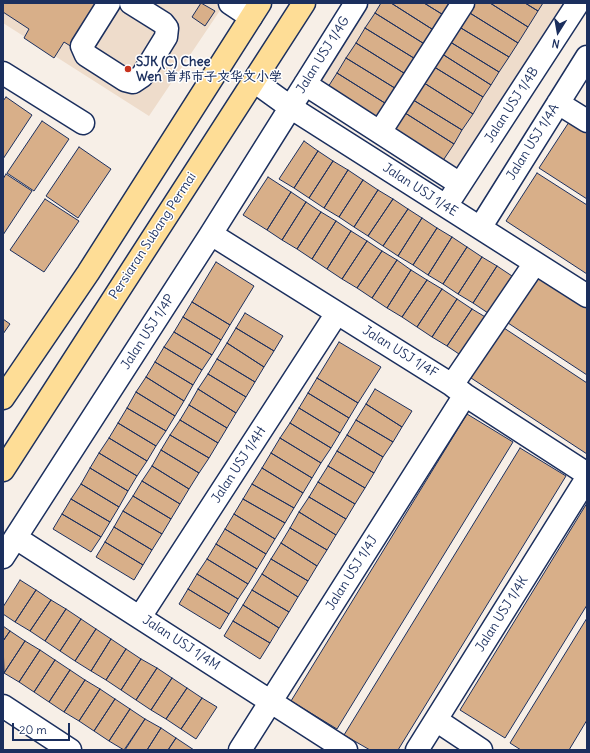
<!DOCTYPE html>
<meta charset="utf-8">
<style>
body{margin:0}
#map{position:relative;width:590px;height:753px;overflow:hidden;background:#f7efe7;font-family:Delius,sans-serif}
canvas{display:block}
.frame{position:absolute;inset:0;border:4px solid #1b2f5e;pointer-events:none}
.north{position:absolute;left:538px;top:12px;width:40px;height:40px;-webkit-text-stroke:3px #fff;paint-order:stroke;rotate:191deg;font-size:11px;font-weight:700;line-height:16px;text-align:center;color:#1b2f5e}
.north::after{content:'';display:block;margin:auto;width:14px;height:18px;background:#1b2f5e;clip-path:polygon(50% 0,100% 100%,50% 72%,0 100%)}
.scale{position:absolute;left:12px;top:723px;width:58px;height:18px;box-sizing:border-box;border:2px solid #1b2f5e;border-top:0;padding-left:5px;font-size:12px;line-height:14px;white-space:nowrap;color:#1b2f5e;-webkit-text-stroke:3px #fff;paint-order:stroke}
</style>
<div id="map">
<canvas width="590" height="753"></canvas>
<div class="frame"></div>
<div class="north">N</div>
<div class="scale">20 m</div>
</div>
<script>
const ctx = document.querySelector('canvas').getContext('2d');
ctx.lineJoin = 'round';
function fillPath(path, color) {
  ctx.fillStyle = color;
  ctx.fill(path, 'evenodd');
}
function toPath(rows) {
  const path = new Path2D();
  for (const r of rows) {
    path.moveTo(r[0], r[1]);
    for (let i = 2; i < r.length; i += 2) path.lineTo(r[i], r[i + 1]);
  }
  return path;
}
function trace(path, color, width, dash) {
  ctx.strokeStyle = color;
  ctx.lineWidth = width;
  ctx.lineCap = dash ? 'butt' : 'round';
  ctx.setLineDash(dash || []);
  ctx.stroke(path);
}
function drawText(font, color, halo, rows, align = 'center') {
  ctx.font = font + ' Delius,"LXGW WenKai TC",sans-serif';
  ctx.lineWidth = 3;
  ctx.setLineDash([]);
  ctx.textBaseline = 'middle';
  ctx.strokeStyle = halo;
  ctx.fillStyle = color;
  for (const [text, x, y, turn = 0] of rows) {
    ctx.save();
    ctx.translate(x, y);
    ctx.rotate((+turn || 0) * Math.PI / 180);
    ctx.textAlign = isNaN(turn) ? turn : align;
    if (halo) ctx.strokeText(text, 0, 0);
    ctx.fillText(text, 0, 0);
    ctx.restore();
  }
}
const built = toPath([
 [3,3,225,3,149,116,3,23],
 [367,3,570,3,458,174,316,83]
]);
const building = toPath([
 [3,3,101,3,72,47,64,42,54,58,24,38,29,29,3,12,3,3],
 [201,3,215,11,205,26,192,17,201,3],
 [381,3,391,3,435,31,426,45,375,13,381,3],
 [391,3,424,3,445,16,435,31,391,3],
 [424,3,453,3,445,16,424,3],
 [470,3,490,3,528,27,518,43,465,10,470,3],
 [490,3,525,3,538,11,528,27,490,3],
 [525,3,543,3,538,11,525,3],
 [465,10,518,43,509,57,456,25,465,10],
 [375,13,426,45,417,60,365,28,375,13],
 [456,25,509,57,499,72,447,40,456,25],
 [365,28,417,60,407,75,356,43,365,28],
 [447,40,499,72,491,85,439,52,447,40],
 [356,43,407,75,398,90,346,58,356,43],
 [439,52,491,85,483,97,431,65,439,52],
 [346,58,398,90,388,105,337,73,346,58],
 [431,65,483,97,473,114,421,81,431,65],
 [337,73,388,105,379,120,328,87,337,73],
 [421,81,473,114,462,130,410,98,421,81],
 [6,97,32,115,3,159,3,101,6,97],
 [410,98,462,130,454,144,402,111,410,98],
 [402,111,454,144,442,162,391,129,402,111],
 [571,119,587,130,587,199,539,168,571,119],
 [42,121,69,139,34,191,7,173,42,121],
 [304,141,318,151,294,188,279,179,304,141],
 [79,147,111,169,78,218,46,196,79,147],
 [318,151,333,161,309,198,294,188,318,151],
 [333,161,348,170,324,208,309,198,333,161],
 [348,170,363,180,339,217,324,208,348,170],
 [537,173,587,205,587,274,506,221,537,173],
 [6,174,32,191,3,235,3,179,6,174],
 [268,177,291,192,267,230,243,215,268,177],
 [363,180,378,190,354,227,339,217,363,180],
 [378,190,393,199,368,236,354,227,378,190],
 [291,192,306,202,282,240,267,230,291,192],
 [45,199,79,221,44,272,10,250,45,199],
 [393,199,408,209,383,246,368,236,393,199],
 [306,202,321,212,297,249,282,240,306,202],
 [408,209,422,218,398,256,383,246,408,209],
 [321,212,336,221,312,259,297,249,321,212],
 [422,218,437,228,413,265,398,256,422,218],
 [336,221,351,231,327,269,312,259,336,221],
 [437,228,452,237,428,275,413,265,437,228],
 [351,231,367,241,342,279,327,269,351,231],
 [452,237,467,247,443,284,428,275,452,237],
 [367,241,382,251,357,288,342,279,367,241],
 [467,247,482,257,458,294,443,284,467,247],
 [382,251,397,260,372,298,357,288,382,251],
 [482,257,497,266,473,303,458,294,482,257],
 [397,260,411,270,387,308,372,298,397,260],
 [216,262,254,286,230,325,192,302,216,262],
 [497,266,512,276,488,313,473,303,497,266],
 [411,270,427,280,402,317,387,308,411,270],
 [538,272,587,304,587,375,505,321,538,272],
 [427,280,442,289,417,327,402,317,427,280],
 [442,289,457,299,432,337,417,327,442,289],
 [457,299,472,309,447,346,432,337,457,299],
 [192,302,230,325,221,340,183,317,192,302],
 [472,309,487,318,462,356,447,346,472,309],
 [245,313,283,336,274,351,236,328,245,313],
 [183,317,221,340,212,355,174,332,183,317],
 [3,319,10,324,3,334,3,319],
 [501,326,587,383,587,454,468,376,501,326],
 [236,328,274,351,264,367,227,343,236,328],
 [174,332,212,355,202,370,164,347,174,332],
 [339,342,381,367,358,403,317,378,339,342],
 [227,343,264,367,255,382,217,359,227,343],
 [164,347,202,370,193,385,155,362,164,347],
 [217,359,255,382,246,397,208,374,217,359],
 [155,362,193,385,184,401,146,377,155,362],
 [208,374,246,397,236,413,198,389,208,374],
 [146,377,184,401,175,416,136,392,146,377],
 [317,378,358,403,349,418,308,393,317,378],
 [198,389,236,413,227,428,189,405,198,389],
 [375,389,412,411,402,427,366,404,375,389],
 [136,392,175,416,166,431,127,408,136,392],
 [308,393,349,418,340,433,299,408,308,393],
 [366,404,402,427,393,442,356,420,366,404],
 [189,405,227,428,218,443,180,420,189,405],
 [127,408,166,431,156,446,118,423,127,408],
 [299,408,340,433,331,448,290,423,299,408],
 [467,414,513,442,337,729,291,701,467,414],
 [180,420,218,443,209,458,170,435,180,420],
 [356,420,393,442,383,457,347,435,356,420],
 [118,423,156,446,147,461,109,438,118,423],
 [290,423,331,448,321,463,280,438,290,423],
 [170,435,209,458,199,473,161,450,170,435],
 [347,435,383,457,374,473,337,451,347,435],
 [109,438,147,461,137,476,99,453,109,438],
 [280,438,321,463,312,478,271,453,280,438],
 [520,448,566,476,398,750,370,750,344,735,520,448],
 [161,450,199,473,189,489,152,466,161,450],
 [337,451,374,473,365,488,328,466,337,451],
 [99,453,137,476,128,491,90,468,99,453],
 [271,453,312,478,303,493,262,468,271,453],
 [152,466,189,489,180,504,142,481,152,466],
 [328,466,365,488,355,504,318,482,328,466],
 [90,468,128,491,119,507,81,484,90,468],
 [262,468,303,493,294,508,252,484,262,468],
 [142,481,180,504,171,519,133,496,142,481],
 [318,482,355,504,346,519,309,497,318,482],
 [81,484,119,507,110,522,71,499,81,484],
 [252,484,294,508,285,523,243,499,252,484],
 [133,496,171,519,162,534,123,511,133,496],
 [309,497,346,519,336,535,299,512,309,497],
 [71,499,110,522,101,537,62,514,71,499],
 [243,499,285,523,275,539,234,514,243,499],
 [587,503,587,605,505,738,460,710,587,503],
 [123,511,162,534,152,550,114,527,123,511],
 [299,512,336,535,327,550,290,528,299,512],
 [62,514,101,537,91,552,53,529,62,514],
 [234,514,275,539,266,554,225,529,234,514],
 [114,527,152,550,143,565,105,542,114,527],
 [290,528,327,550,317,566,281,543,290,528],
 [225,529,266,554,257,569,216,544,225,529],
 [105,542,143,565,134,580,96,557,105,542],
 [281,543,317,566,308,581,271,559,281,543],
 [216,544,257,569,248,584,207,559,216,544],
 [207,559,248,584,238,599,197,574,207,559],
 [271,559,308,581,298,597,262,574,271,559],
 [197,574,238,599,229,614,188,589,197,574],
 [262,574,298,597,289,612,252,590,262,574],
 [20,580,36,590,15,622,3,614,3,607,20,580],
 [188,589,229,614,220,629,179,604,188,589],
 [36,590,51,600,30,631,15,622,36,590],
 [252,590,289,612,279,628,243,605,252,590],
 [51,600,66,609,45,641,30,631,51,600],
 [243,605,279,628,270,643,233,621,243,605],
 [66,609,81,619,60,651,45,641,66,609],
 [587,618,587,720,569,750,521,750,510,743,587,618],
 [81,619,96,629,75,661,60,651,81,619],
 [233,621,270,643,260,659,224,636,233,621],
 [3,626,10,631,3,641,3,626],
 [96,629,111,639,91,671,75,661,96,629],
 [10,631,25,641,4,673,3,641,10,631],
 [111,639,126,649,106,680,91,671,111,639],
 [25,641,40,650,19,682,4,673,25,641],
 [126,649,141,659,121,690,106,680,126,649],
 [40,650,55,660,34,692,19,682,40,650],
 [141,659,157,668,136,700,121,690,141,659],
 [55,660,70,670,49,702,34,692,55,660],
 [157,668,172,678,151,710,136,700,157,668],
 [70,670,85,680,64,712,49,702,70,670],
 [172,678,187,688,166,719,151,710,172,678],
 [85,680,100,689,79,721,64,712,85,680],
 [187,688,202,698,181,729,166,719,187,688],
 [100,689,115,699,94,731,79,721,100,689],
 [202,698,217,707,196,739,181,729,202,698],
 [115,699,130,709,109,741,94,731,115,699],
 [130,709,145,719,124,750,109,741,130,709],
 [145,719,161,728,147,750,125,750,145,719],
 [161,728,176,738,168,750,147,750,161,728],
 [176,738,194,750,168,750,176,738]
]);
const minor = toPath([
 [109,3,82,46,86,55,125,80,133,82,142,76,166,37,167,28,163,23,131,3],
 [230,3,251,17],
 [3,73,83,123],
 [254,81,290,107,587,296],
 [305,84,460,184],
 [558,103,587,121],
 [380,132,463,3],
 [446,206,578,3],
 [480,228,587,57],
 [211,234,452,385,465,395,587,474],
 [452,385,535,263],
 [16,538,346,750],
 [3,557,211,234,356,3],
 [140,617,337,313],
 [3,706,70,750],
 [436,720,481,750],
 [240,750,465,395],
 [417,750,587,478]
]);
const major = toPath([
 [3,398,88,273,260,3],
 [3,470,304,3]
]);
const markers = [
 [128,69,4,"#c8321e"]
];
const streetNames = [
 ["Jalan USJ 1/4G",323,55,-58],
 ["Jalan USJ 1/4B",512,105,-57],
 ["Jalan USJ 1/4A",533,142,-58],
 ["Jalan USJ 1/4E",420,190,33],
 ["Persiaran Subang Permai",153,236,-57],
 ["Jalan USJ 1/4P",148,332,-57],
 ["Jalan USJ 1/4F",400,352,32],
 ["Jalan USJ 1/4H",239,465,-57],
 ["Jalan USJ 1/4J",352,573,-58],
 ["Jalan USJ 1/4K",502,614,-58],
 ["Jalan USJ 1/4M",181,643,33]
];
const poiNames = [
 ["SJK (C) Chee",136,62],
 ["Wen 首邦市子文华文小学",136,77]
];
fillPath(built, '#eedccb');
fillPath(building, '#d8af89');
trace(building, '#1b2f5e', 1);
trace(minor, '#1b2f5e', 25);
trace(major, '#1b2f5e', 25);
trace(minor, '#fff', 22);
trace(major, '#fedd96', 22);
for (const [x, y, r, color] of markers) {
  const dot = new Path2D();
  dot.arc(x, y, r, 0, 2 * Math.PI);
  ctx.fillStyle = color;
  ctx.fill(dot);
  trace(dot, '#fff', 1.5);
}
drawText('13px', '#1b2f5e', '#fff', streetNames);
drawText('bold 13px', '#1b2f5e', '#fff', poiNames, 'left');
</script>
